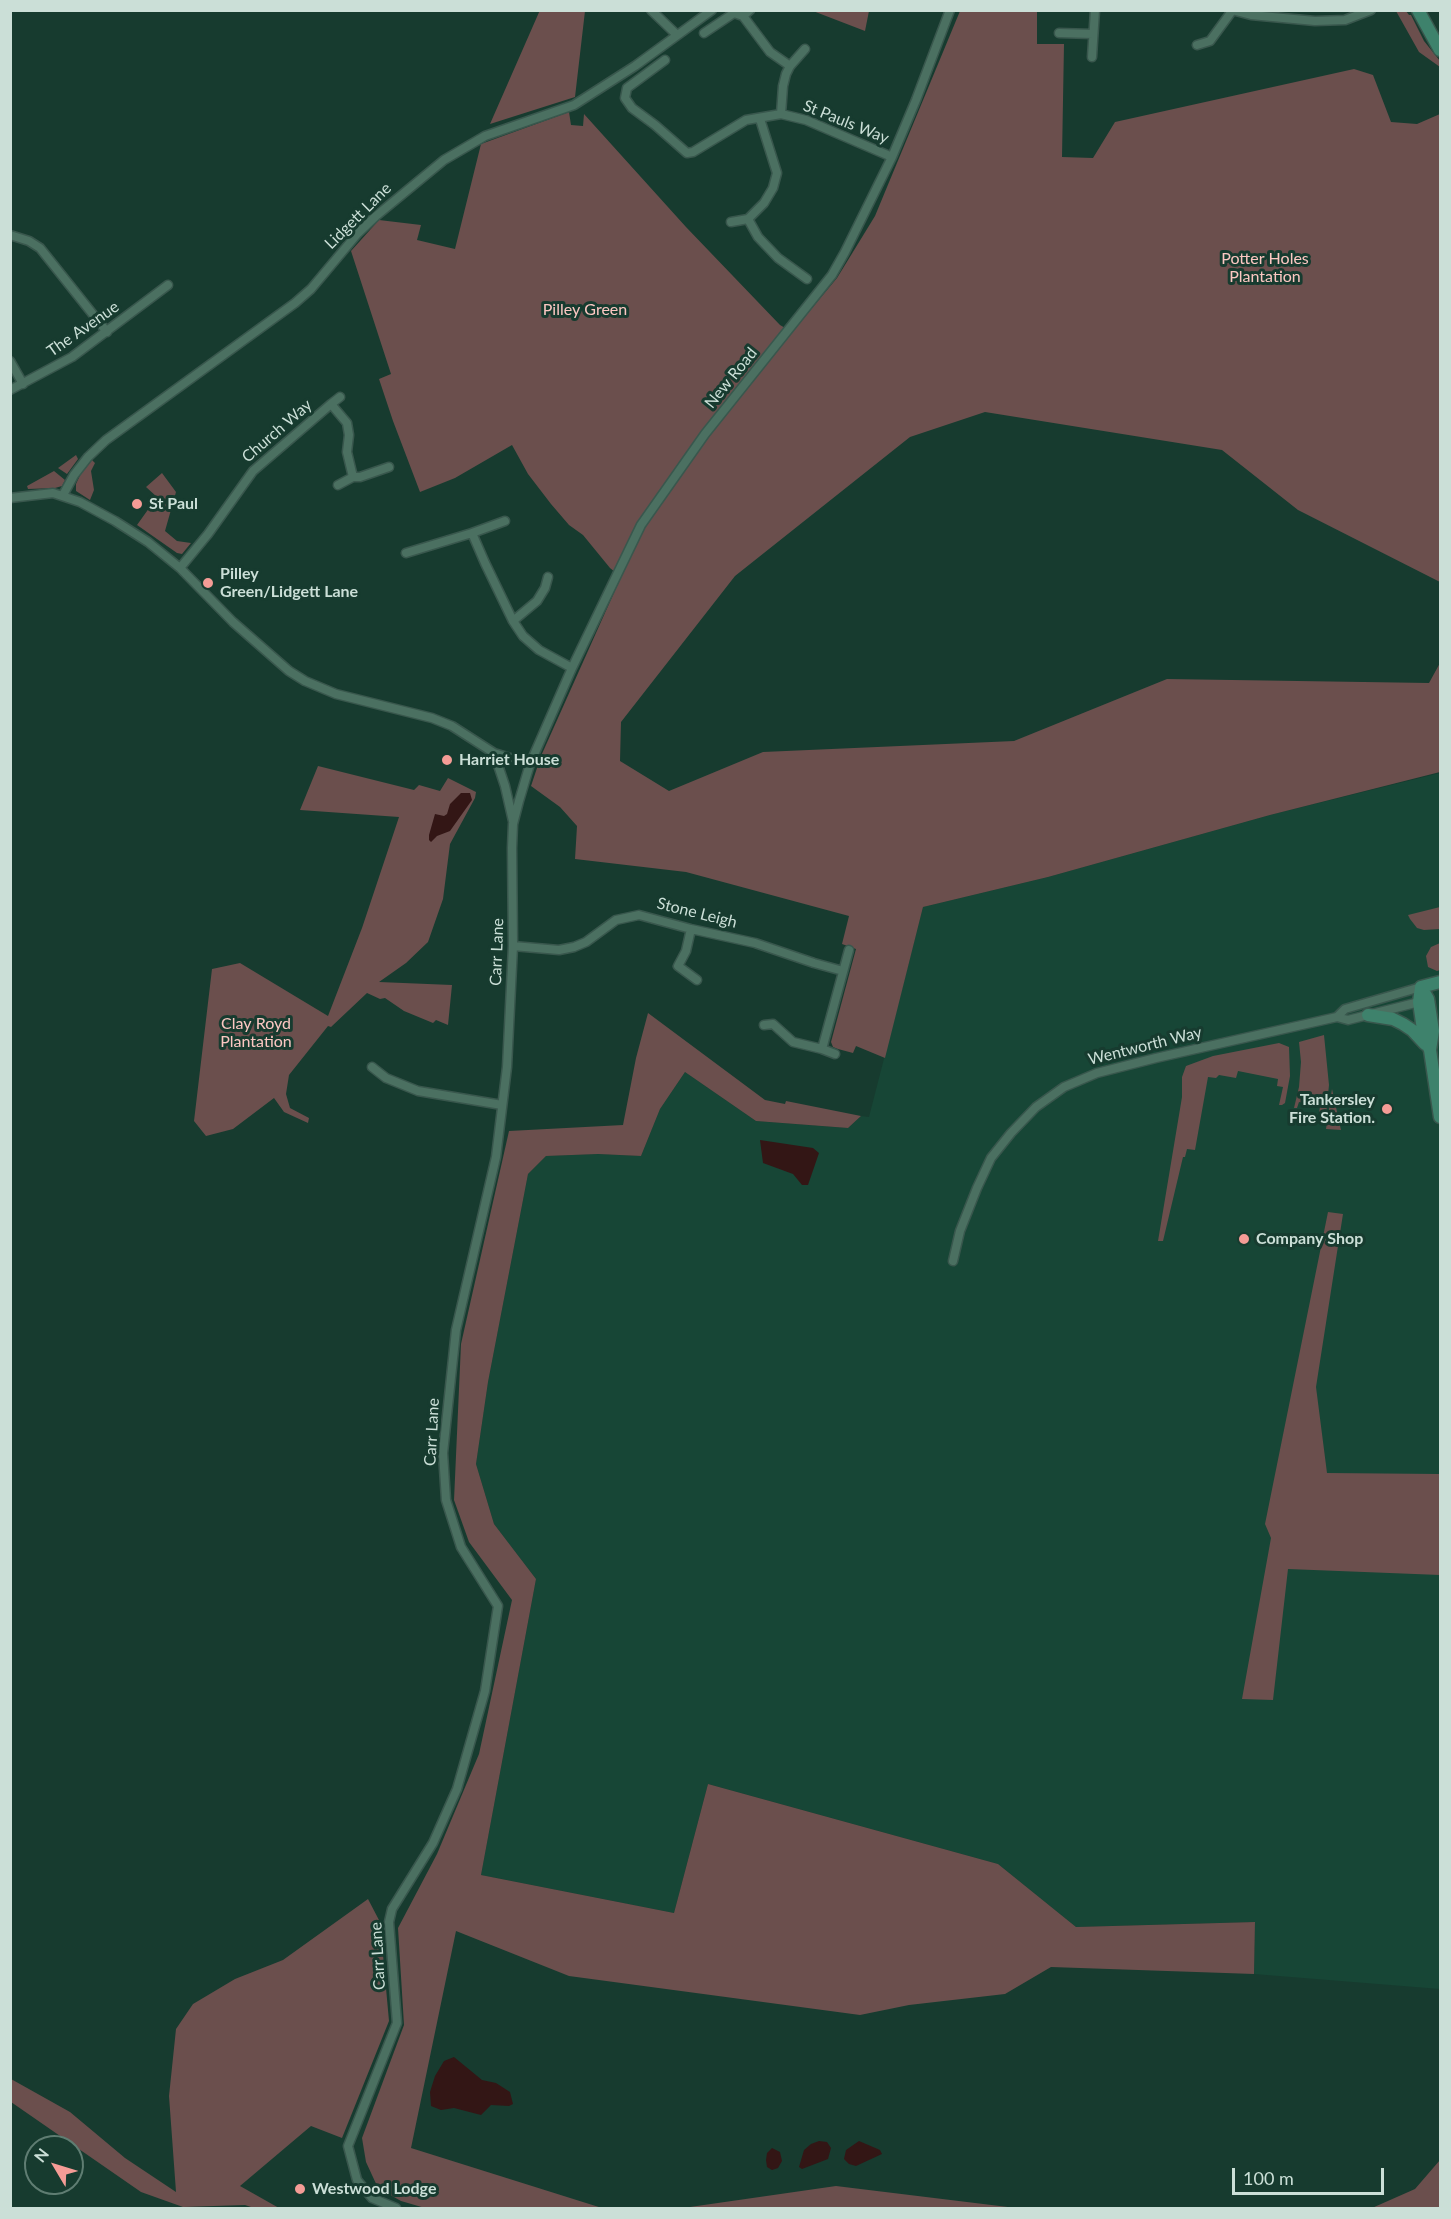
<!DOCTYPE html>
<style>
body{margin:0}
#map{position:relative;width:1451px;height:2219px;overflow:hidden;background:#173b2f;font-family:Lato,sans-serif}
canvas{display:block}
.frame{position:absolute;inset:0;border:12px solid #cbdfd7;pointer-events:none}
.north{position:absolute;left:24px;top:2135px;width:60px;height:60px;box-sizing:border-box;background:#173b2f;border:2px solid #5f7d72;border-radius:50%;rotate:308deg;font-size:16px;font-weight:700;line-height:24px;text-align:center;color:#cbdfd7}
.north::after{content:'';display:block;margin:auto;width:21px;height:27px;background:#f59c96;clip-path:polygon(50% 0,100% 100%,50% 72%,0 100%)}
.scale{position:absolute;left:1232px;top:2168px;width:152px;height:27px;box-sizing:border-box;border:3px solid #cbdfd7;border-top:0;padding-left:8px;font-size:18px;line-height:21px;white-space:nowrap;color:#cbdfd7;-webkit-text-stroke:4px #173b2f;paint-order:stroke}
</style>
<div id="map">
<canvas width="1451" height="2219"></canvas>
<div class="frame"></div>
<div class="north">N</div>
<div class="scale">100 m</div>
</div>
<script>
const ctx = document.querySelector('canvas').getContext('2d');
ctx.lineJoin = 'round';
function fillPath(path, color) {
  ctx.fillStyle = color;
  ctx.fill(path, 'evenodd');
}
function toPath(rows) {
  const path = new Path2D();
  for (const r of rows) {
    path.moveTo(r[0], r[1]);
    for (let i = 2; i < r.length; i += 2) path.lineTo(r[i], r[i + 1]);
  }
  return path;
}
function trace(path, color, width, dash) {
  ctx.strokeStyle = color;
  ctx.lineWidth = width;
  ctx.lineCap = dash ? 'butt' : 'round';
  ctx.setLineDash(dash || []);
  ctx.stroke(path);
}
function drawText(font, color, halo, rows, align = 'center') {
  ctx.font = font + ' Lato,sans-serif';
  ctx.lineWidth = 6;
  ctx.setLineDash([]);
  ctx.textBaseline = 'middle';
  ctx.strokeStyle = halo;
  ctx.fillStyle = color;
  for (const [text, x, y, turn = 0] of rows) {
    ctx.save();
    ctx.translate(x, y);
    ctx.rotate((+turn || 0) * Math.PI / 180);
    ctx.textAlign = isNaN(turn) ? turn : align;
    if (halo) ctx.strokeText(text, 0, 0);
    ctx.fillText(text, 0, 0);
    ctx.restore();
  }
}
const built = toPath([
 [1440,773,1440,1989,1254,1974,1255,1922,1076,1927,998,1864,708,1784,674,1913,481,1875,536,1579,494,1524,476,1464,488,1382,528,1174,546,1156,598,1154,641,1156,660,1109,685,1072,756,1121,848,1128,861,1116,869,1117,923,907,1048,877,1270,815]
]);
const green = toPath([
 [540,10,585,11,575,97,490,124],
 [813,11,869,11,865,31],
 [960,11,1037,11,1037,44,1064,44,1062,157,1093,158,1115,122,1354,69,1373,75,1391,122,1417,124,1440,114,1440,582,1298,510,1222,450,985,412,910,437,735,576,621,722,620,761,669,791,763,752,1014,741,1167,679,1429,683,1440,663,1440,772,1270,815,1048,877,923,907,885,1058,856,1046,853,1053,838,1049,833,1047,831,1042,856,949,842,944,849,916,686,872,575,859,577,826,560,807,531,786,541,756,621,577,610,568,583,535,569,525,551,504,528,474,512,445,455,478,420,492,393,421,379,379,391,374,351,251,379,220,421,225,417,240,455,249,481,144,569,112,571,125,583,126,584,114,686,227,780,325,792,332,837,278,875,216],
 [1396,11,1406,11,1409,15,1411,15,1424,41,1440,61,1440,67,1419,52],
 [76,455,78,459,67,474,58,468],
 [92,460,95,463,91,471,94,490,90,500,76,491,76,484,82,471],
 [54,471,65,480,62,486,55,488,28,489,27,486],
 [162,473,176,492,165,531,177,541,191,543,182,554,177,553,137,525,157,497,146,487],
 [318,766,414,790,419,785,440,791,448,778,476,792,475,798,450,844,443,899,428,942,406,963,379,982,452,985,448,1025,436,1020,433,1023,404,1011,385,998,380,999,367,993,331,1027,328,1026,289,1075,286,1094,290,1108,309,1118,308,1123,284,1112,274,1098,233,1129,206,1136,194,1121,212,969,240,963,328,1016,362,928,399,817,300,810],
 [1440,907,1440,929,1424,930,1417,928,1410,919,1408,915],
 [1440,943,1440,970,1437,971,1428,967,1426,956,1431,947],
 [648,1013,765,1100,785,1104,786,1101,861,1116,848,1128,756,1121,685,1072,660,1109,641,1156,598,1154,546,1156,528,1174,488,1382,476,1464,494,1524,536,1579,481,1875,674,1913,708,1784,998,1864,1076,1927,1255,1922,1254,1974,1051,1967,1005,1994,909,2005,860,2015,569,1976,456,1931,411,2148,602,2208,425,2208,401,2201,378,2188,366,2162,362,2138,404,2025,398,1928,437,1854,479,1754,512,1600,469,1542,454,1500,461,1344,509,1131,623,1125,636,1058],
 [1324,1035,1329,1085,1326,1115,1319,1114,1320,1106,1299,1102,1297,1108,1294,1108,1299,1087,1301,1062,1299,1042],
 [1279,1043,1289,1047,1290,1076,1285,1103,1282,1105,1279,1105,1283,1087,1277,1086,1278,1079,1238,1071,1236,1078,1219,1075,1216,1078,1208,1077,1195,1150,1187,1149,1185,1157,1183,1157,1163,1241,1158,1241,1182,1097,1182,1077,1186,1066,1213,1056],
 [1332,1089,1341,1130,1326,1129],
 [1328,1212,1343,1214,1316,1387,1327,1473,1440,1474,1440,1575,1288,1569,1273,1700,1242,1699,1271,1538,1265,1524],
 [368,1899,380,1922,389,2021,342,2138,311,2126,240,2186,279,2208,254,2208,245,2205,183,2207,141,2192,11,2102,11,2079,70,2112,125,2158,176,2192,169,2096,176,2029,193,2004,235,1979,283,1960],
 [1440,2160,1440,2208,1372,2208,1415,2189],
 [836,2186,1016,2208,683,2208]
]);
const water = toPath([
 [461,793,470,793,472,800,450,831,437,836,431,842,429,840,429,835,435,814,444,816,447,814,450,804],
 [760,1140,813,1148,819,1153,808,1185,802,1185,793,1174,763,1163],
 [454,2057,482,2080,496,2083,510,2092,513,2104,509,2106,491,2105,481,2115,454,2108,441,2110,431,2106,430,2092,435,2076,444,2061],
 [819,2141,827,2142,831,2148,828,2159,802,2169,799,2167,804,2150,811,2144],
 [859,2141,880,2150,882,2154,856,2166,849,2164,844,2159,846,2150],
 [772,2148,780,2152,782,2161,778,2168,772,2170,767,2167,766,2160,767,2153]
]);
const street = toPath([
 [651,10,677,35],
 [750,10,743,16,770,52,790,66],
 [1232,10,1251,15,1315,21,1345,20,1371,10],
 [704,33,734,13,743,16],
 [1059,33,1093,34],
 [1197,45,1210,41,1232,11],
 [1092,57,1095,10],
 [665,60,627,88,625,98,632,108,655,125,687,153,693,152,746,120,781,114,806,120,892,157],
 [781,114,783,86,786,74,790,66,805,49],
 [748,219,758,237,778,258,807,279],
 [731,222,748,219,764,203,773,188,777,173,760,119],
 [10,235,29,241,40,248,107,332],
 [10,361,23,384],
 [10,390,72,357,168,285],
 [331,404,340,397],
 [338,485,353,477],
 [63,495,74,475,88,457,106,440,295,303,311,289,358,233,376,216,444,160,485,136,574,105,635,66,712,10],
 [10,498,53,493,80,502,115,521,148,542,180,568,233,622,289,671,305,681,336,694,432,718,452,726,494,753,530,764],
 [505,521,472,533,485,563,513,621,523,636,539,650,572,668],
 [406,553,472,533],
 [180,568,208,534,253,471,331,404,347,423,349,435,347,452,353,477,360,477,389,467],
 [513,621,537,601,545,588,548,577],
 [494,753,505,786,513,821],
 [691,929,686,951,678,966,697,980],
 [513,946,559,950,574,947,586,942,616,920,639,915,691,929,755,943,814,963,843,971],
 [1337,1017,1345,1009,1421,987],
 [764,1025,773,1024,793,1042,822,1049],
 [835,1054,822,1049,849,950],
 [372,1067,386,1078,418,1091,502,1105],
 [953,1261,960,1231,977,1188,991,1158,1011,1133,1036,1107,1064,1087,1097,1073,1156,1058,1337,1017,1348,1020,1419,1002],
 [396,2208,372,2198,357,2180,348,2146,397,2023,389,1922,392,1909,433,1843,457,1789,485,1691,498,1606,461,1547,446,1500,443,1453,456,1330,496,1157,507,1067,513,946,512,848,513,824,519,801,530,764,572,668,641,525,705,434,832,275,845,252,892,157,916,100,950,10]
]);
const secondary = toPath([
 [1418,10,1440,50],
 [1421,987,1419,1002,1424,1037,1430,1050,1440,1117],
 [1421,987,1428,999,1433,1031,1430,1050],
 [1421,987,1440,982],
 [1368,1015,1393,1019,1403,1024,1412,1030,1425,1044]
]);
const markers = [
 [137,504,6,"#f59c96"],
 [208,583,6,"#f59c96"],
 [447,760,6,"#f59c96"],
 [1387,1109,6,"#f59c96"],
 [1244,1239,6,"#f59c96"],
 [300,2189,6,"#f59c96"]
];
const streetNames = [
 ["St Pauls Way",846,122,22],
 ["Lidgett Lane",358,216,-45],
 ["The Avenue",83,329,-35],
 ["New Road",731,378,-51],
 ["Church Way",277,431,-41],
 ["Stone Leigh",697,913,14],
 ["Carr Lane",497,952,-88],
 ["Wentworth Way",1145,1046,-14],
 ["Carr Lane",432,1432,-87],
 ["Carr Lane",378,1956,-93]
];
const parkNames = [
 ["Potter Holes",1265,259],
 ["Plantation",1265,277],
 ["Pilley Green",585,310],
 ["Clay Royd",256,1024],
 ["Plantation",256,1042]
];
const poiNames = [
 ["St Paul",149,504],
 ["Pilley",220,574],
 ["Green/Lidgett Lane",220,592],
 ["Harriet House",459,760],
 ["Tankersley",1375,1100,"right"],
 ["Fire Station.",1375,1118,"right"],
 ["Company Shop",1256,1239],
 ["Westwood Lodge",312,2189]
];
fillPath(built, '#174636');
fillPath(green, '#6b4f4d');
fillPath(water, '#331615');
trace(street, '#39574d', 11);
trace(secondary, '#39574d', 15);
trace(street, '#4b7061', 8);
trace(secondary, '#3e826c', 12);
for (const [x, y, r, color] of markers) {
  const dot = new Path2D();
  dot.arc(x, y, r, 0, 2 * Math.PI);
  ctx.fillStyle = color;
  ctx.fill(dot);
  trace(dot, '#173b2f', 2);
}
drawText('16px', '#cbdfd7', '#173b2f', streetNames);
drawText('16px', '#fcc7c2', '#173b2f', parkNames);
drawText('bold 16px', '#cbdfd7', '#173b2f', poiNames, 'left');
</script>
